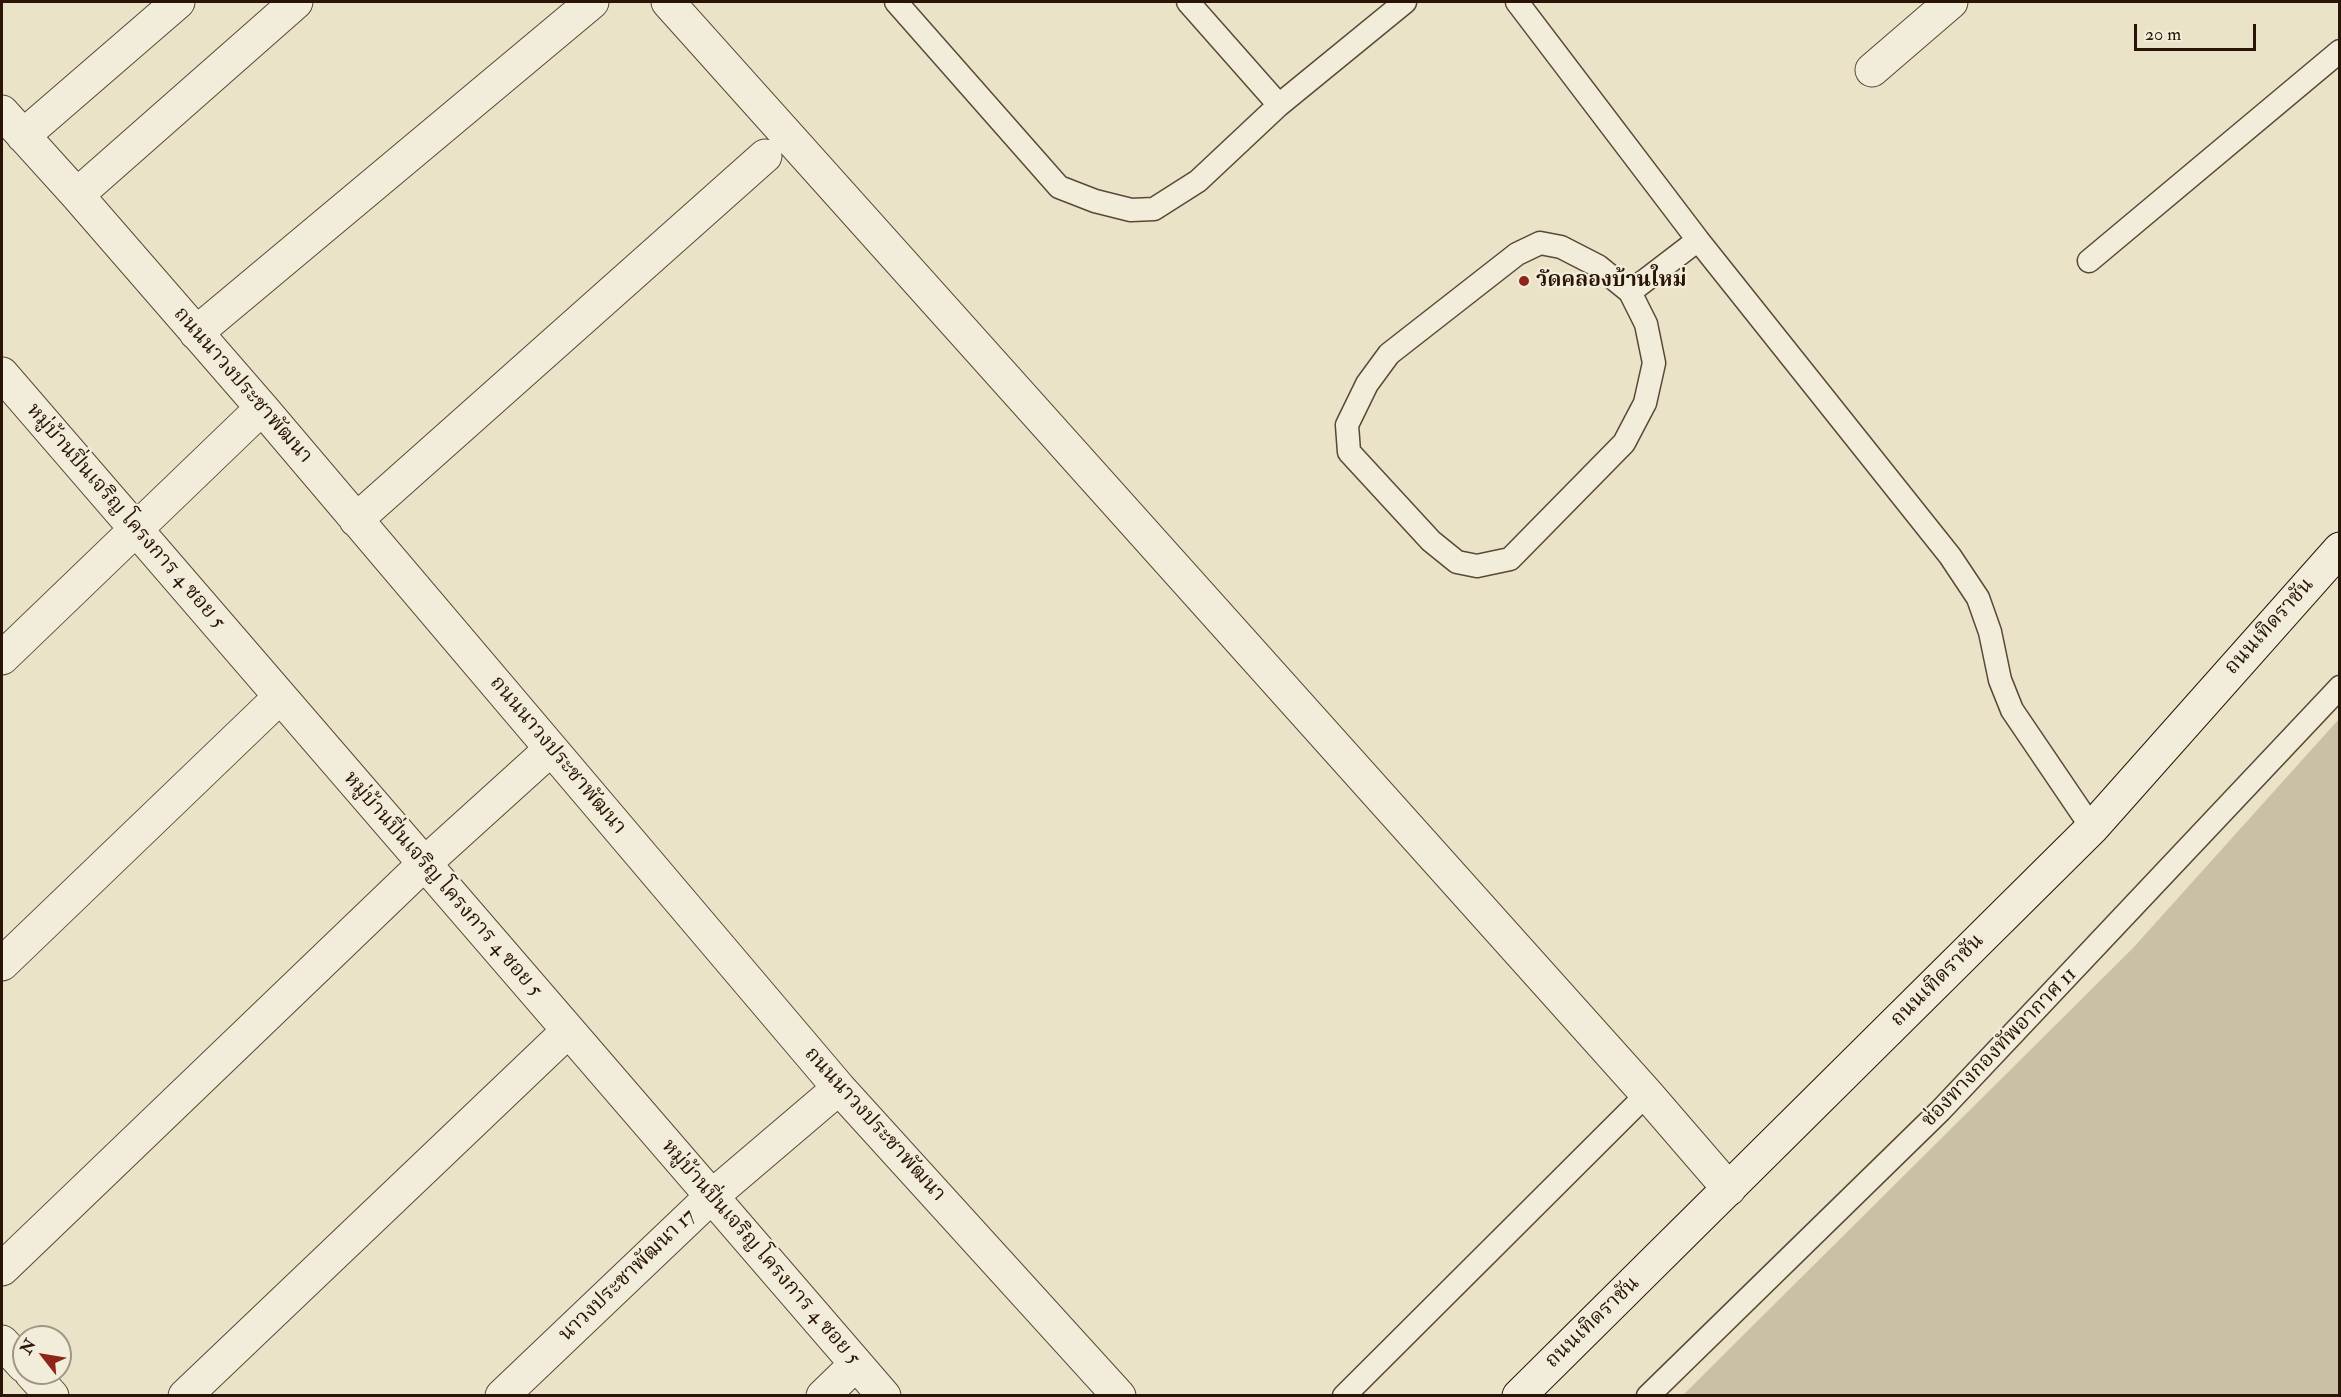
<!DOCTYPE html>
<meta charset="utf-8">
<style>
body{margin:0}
#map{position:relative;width:2341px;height:1397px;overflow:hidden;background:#ebe3c7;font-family:"IM FELL Double Pica",serif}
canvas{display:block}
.frame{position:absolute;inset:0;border:3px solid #291405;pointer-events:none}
.north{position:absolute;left:12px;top:1325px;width:60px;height:60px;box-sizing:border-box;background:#f2eddb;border:2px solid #a29685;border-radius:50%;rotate:301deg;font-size:16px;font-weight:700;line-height:24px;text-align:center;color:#291405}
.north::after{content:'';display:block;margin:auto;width:21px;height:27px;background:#8f2418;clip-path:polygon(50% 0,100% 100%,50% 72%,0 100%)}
.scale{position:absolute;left:2134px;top:24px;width:122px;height:27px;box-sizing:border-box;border:3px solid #291405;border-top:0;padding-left:8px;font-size:18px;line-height:21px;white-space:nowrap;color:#291405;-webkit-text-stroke:4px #f2eddb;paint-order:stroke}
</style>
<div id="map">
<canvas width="2341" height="1397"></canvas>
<div class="frame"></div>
<div class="north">N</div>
<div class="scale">20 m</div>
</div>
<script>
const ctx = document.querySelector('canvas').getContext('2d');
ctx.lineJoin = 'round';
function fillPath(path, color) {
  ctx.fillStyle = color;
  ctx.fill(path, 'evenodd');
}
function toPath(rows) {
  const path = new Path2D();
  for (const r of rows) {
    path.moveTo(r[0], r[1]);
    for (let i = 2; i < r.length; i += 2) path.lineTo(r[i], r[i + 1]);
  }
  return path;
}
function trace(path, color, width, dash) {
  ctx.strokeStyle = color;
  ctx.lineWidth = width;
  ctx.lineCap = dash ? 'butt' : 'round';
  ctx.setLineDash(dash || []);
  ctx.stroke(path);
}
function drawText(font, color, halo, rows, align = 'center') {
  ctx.font = font + ' "IM FELL Double Pica","Noto Serif Thai",serif';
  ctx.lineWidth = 4.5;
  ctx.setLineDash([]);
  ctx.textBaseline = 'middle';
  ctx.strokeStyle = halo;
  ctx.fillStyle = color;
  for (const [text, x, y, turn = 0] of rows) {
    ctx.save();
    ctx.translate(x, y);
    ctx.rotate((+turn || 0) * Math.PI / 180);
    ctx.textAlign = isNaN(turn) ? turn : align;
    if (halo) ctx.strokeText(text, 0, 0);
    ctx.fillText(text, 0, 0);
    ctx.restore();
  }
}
const green = toPath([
 [2339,719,2339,1395,1683,1395,2133,948]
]);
const lane = toPath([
 [896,2,1059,187,1095,201,1131,210,1154,209,1198,181,1279,105,1405,2],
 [1188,2,1279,105],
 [1517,2,1698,240,1950,556,1978,598,1990,632,2000,680,2012,710,2092,828],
 [2089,261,2340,51],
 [1630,292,1646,324,1654,363,1645,403,1624,443,1510,559,1477,566,1457,562,1431,541,1349,452,1347,425,1367,384,1389,354,1517,254,1540,243,1561,247,1598,266,1630,292,1698,240],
 [1344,1396,1647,1094],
 [1648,1396,1940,1111,2340,687]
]);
const street = toPath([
 [668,2,1647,1094,1729,1189],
 [1872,70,1951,2],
 [2,112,77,195,262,408,839,1088,1119,1396],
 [23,136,178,2],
 [77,195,296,2],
 [196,333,592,2],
 [2,374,884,1396],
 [356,520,765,156],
 [2,658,262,408],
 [2,964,280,697],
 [2,1269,424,864,551,749],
 [2,1342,24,1366],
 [31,1373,52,1396],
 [185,1396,568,1031],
 [502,1396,711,1197,839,1088],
 [823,1396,856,1364]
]);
const secondary = toPath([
 [1519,1396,2092,828,2340,549]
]);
const markers = [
 [1524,281,6,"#8f2418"]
];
const poiNames = [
 ["วัดคลองบ้านใหม่",1536,281]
];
const streetNames = [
 ["ถนนนาวงประชาพัฒนา",242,386,49],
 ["หมู่บ้านปิ่นเจริญ โครงการ 4 ซอย 5",125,517,49],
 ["ถนนเทิดราชัน",2270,627,-48],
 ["ถนนนาวงประชาพัฒนา",557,756,50],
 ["หมู่บ้านปิ่นเจริญ โครงการ 4 ซอย 5",442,885,49],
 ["ถนนเทิดราชัน",1938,981,-45],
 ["ช่องทางกองทัพอากาศ 11",2000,1048,-46],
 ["ถนนนาวงประชาพัฒนา",874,1125,48],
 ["หมู่บ้านปิ่นเจริญ โครงการ 4 ซอย 5",760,1253,49],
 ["นาวงประชาพัฒนา 17",628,1276,-44],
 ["ถนนเทิดราชัน",1593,1323,-44]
];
fillPath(green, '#cac0a6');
trace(lane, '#5a4836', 25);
trace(street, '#5a4836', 35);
trace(secondary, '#291405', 35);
trace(lane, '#f2eddb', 22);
trace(street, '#f2eddb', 33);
trace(secondary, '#f2eddb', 33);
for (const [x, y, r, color] of markers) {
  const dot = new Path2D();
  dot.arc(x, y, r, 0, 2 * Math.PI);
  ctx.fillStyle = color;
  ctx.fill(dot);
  trace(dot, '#f2eddb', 2);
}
drawText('bold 21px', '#291405', '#f2eddb', poiNames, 'left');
drawText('21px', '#291405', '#f2eddb', streetNames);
</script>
